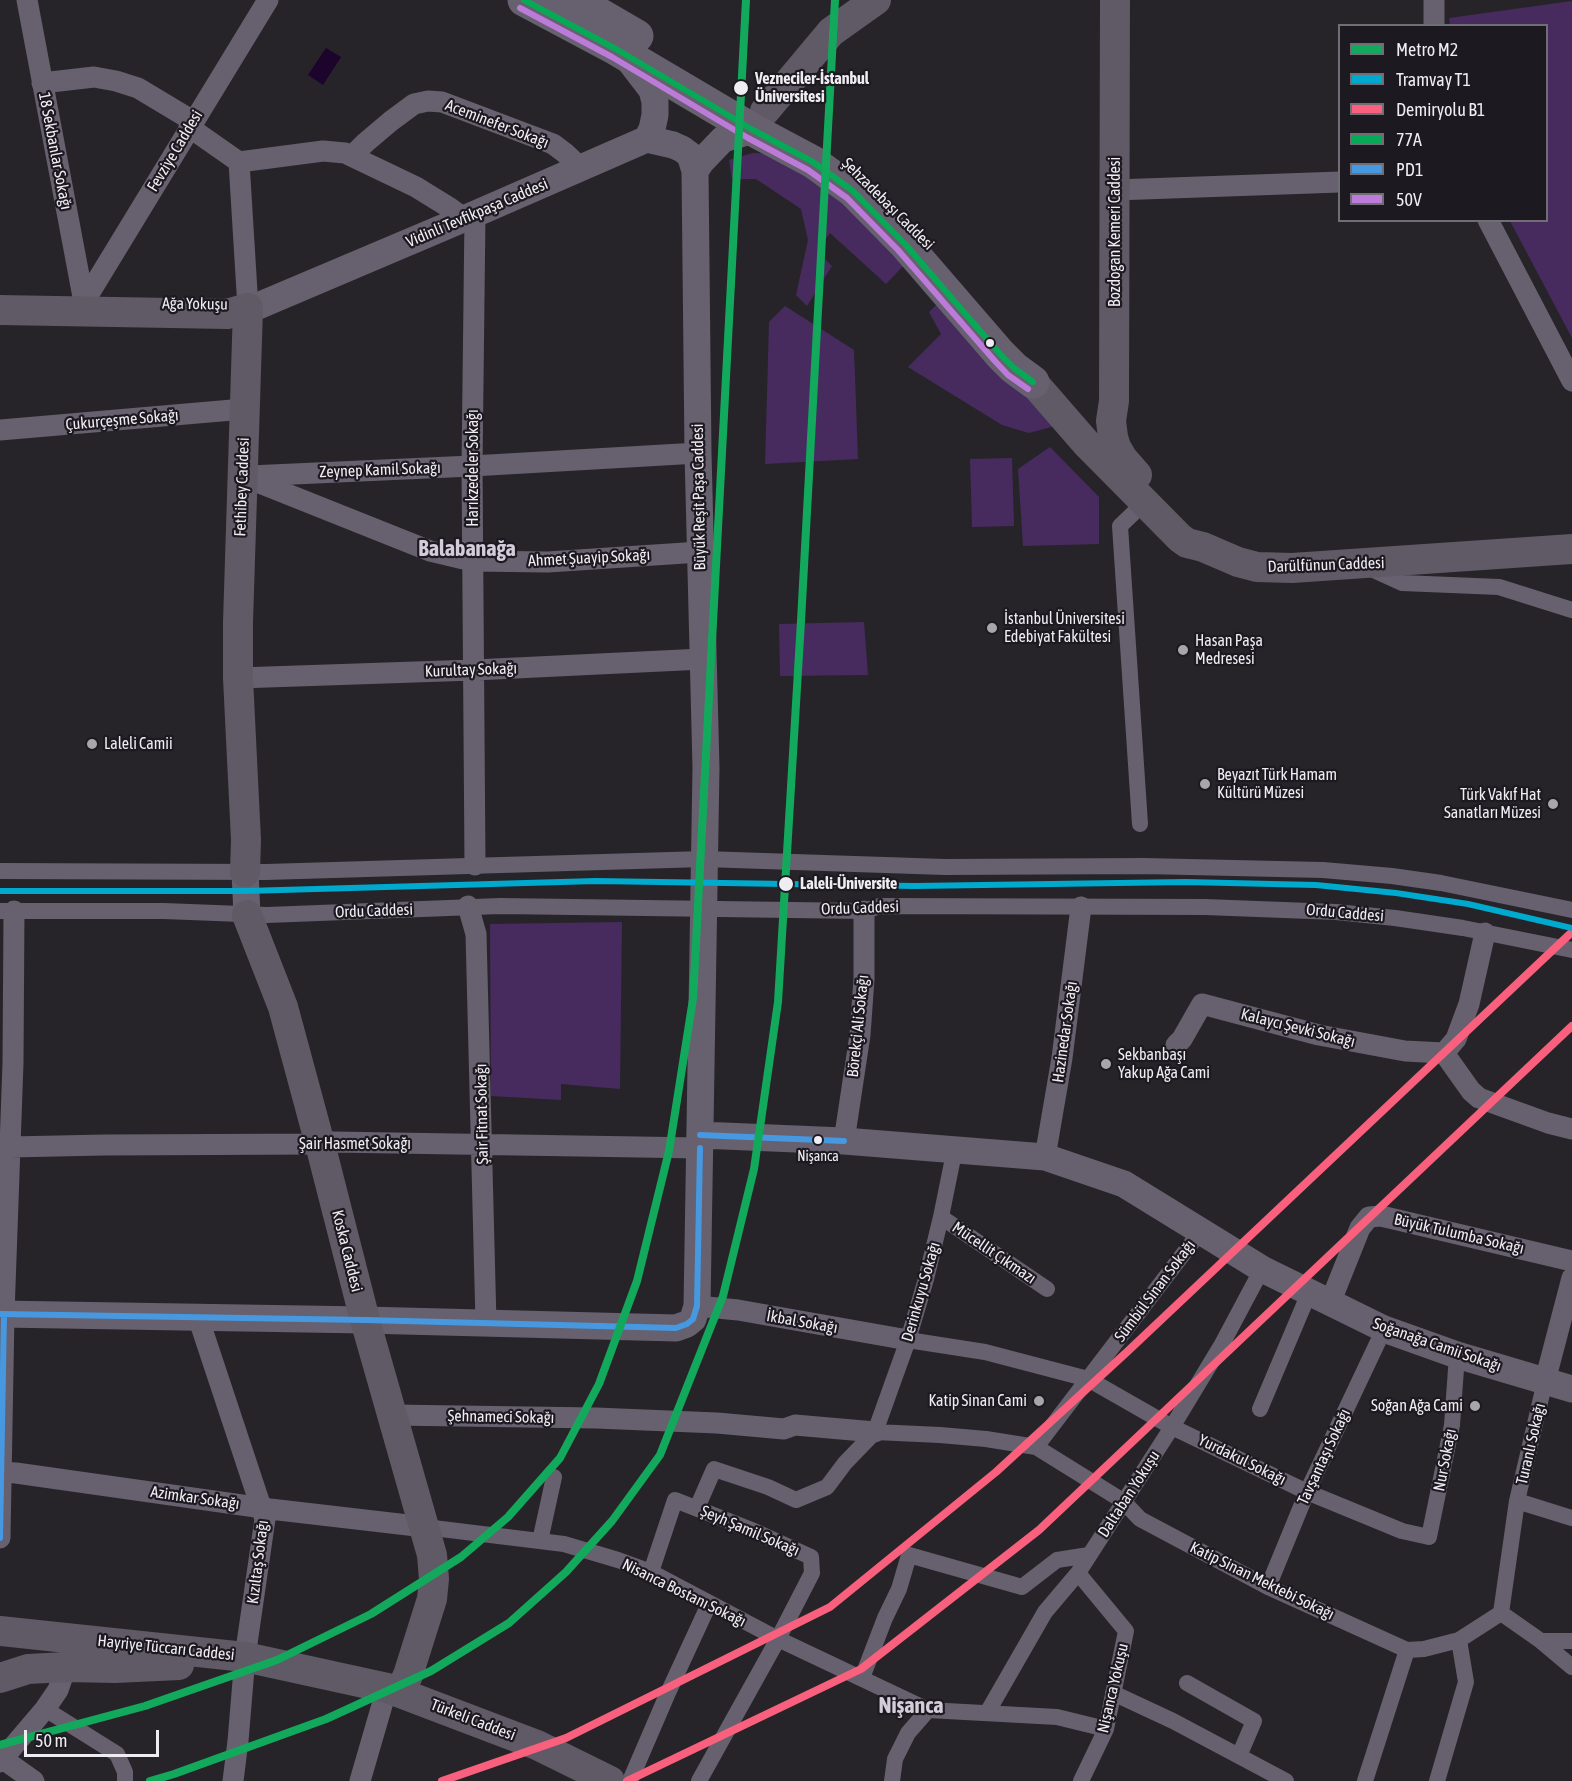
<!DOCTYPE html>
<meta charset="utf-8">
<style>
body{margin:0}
#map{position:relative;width:1572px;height:1781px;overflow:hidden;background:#262428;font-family:"Asap Condensed",sans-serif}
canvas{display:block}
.legend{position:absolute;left:1338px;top:24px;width:210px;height:198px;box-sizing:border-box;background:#1c1921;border:2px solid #706d75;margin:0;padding:8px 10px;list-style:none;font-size:18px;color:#efecf2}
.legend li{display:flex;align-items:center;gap:12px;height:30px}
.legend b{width:30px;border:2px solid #706d75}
.scale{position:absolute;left:24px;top:1730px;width:135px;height:27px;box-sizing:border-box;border:3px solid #efecf2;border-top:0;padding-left:8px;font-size:18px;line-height:21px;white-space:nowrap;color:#efecf2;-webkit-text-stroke:4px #1c1921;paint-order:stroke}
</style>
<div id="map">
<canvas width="1572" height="1781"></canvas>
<ul class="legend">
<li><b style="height:8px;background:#13a95d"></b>Metro M2</li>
<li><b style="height:8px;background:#00a9ce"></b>Tramvay T1</li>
<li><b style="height:8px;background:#f8607d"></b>Demiryolu B1</li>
<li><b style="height:8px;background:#06aa56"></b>77A</li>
<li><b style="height:8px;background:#4699e1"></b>PD1</li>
<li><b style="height:8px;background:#bd7bd9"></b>50V</li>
</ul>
<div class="scale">50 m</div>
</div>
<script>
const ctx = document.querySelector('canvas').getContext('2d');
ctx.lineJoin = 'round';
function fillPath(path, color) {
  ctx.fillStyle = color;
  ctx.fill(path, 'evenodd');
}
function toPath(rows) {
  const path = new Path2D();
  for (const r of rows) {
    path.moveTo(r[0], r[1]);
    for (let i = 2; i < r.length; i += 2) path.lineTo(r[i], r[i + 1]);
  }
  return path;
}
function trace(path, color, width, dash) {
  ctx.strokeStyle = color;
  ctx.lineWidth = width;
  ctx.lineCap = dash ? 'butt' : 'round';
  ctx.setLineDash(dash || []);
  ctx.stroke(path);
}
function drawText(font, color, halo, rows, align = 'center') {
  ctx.font = font + ' "Asap Condensed",sans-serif';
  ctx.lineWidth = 4.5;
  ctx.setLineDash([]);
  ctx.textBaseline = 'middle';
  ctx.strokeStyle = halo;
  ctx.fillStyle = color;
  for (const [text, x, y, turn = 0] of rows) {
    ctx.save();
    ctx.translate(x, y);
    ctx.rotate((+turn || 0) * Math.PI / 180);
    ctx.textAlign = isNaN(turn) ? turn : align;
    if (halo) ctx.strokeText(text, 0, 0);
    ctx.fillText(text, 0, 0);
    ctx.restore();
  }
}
const green = toPath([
 [1572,1,1572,338,1510,221,1546,220,1546,26,1450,25,1449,18],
 [753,153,782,154,843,201,905,264,886,284,830,233,817,251,832,266,807,306,796,295,808,240,801,209,756,179,732,179,729,160],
 [938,303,1055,426,1029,433,1002,425,908,367,941,334,929,312],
 [785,306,854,350,858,459,765,464,769,322],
 [1050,447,1099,497,1099,544,1023,546,1018,469],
 [1012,458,1014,526,972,527,970,459],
 [864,622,868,675,780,676,779,624],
 [622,922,620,1089,561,1084,561,1100,491,1096,490,924]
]);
const water = toPath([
 [326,48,341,57,323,85,308,75]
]);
const pedestrian = toPath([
 [1367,567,1402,583,1499,587,1572,610],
 [1140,824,1120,526,1144,503],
 [0,871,266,872,704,859,945,867,1144,866,1323,870,1392,876,1441,883,1572,910],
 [0,911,164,911,267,915,500,906,864,911,880,906,1205,907,1336,912,1395,918,1463,928,1572,950],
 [941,1217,1047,1289],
 [908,1340,985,1352,1088,1379,1172,1427,1307,1492,1402,1531,1429,1537,1452,1425,1457,1355],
 [1260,1409,1309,1293],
 [875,1432,940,1435,986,1439,1036,1447,1123,1501,1140,1519,1268,1587,1407,1650],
 [1036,1447,1200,1232],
 [1517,1501,1572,1518],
 [697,1508,714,1469,768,1487,796,1500,827,1487,845,1463,875,1432,908,1340,926,1279,941,1217,955,1148],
 [425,1527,564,1544,618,1560,651,1572,778,1639,928,1710,1057,1717,1106,1729],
 [540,1541,554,1477],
 [651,1572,675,1500,754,1531,811,1557,812,1573,778,1639,699,1781],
 [1078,1573,1126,1631,1106,1729,1081,1781],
 [1268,1587,1307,1492,1384,1329],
 [1501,1613,1517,1501,1545,1381],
 [1501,1613,1541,1641,1572,1667],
 [1541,1641,1572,1641],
 [862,1678,885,1618,899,1589,909,1555,1022,1587,1057,1560,1089,1555],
 [1187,1683,1254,1721,1239,1756],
 [1113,1693,1173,1721,1286,1781],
 [45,1709,117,1754,125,1772,125,1781],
 [987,1713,1045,1612,1078,1573,1172,1427,1221,1346,1262,1269],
 [630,1781,667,1695,709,1604],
 [892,1781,895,1759,908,1733,928,1710],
 [1365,1781,1407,1650,1424,1649,1459,1640,1501,1613],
 [1437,1781,1466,1682,1459,1640]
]);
const minor = toPath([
 [27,0,84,302],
 [1434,0,1434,26],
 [42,83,94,77,116,81,138,88,193,121],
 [189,127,239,162,248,308],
 [353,155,365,143,391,121,414,104,428,101,442,102,553,144,565,153,581,168],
 [239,162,323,151,345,153,416,187,450,208,465,219],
 [1115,190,1340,182],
 [475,214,472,466,475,865],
 [1488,220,1572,381],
 [84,302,268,0],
 [0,430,244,409],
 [242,476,430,551,472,561,548,562,700,552],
 [249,476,472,466,698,453],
 [238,678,474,670,703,659],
 [468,906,476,934,486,1323],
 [1176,1045,1182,1039,1202,1004,1319,1035,1405,1051,1444,1053],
 [1444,1053,1471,1091,1479,1098,1548,1123,1572,1129],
 [1444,1053,1456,1039,1469,1004,1485,933],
 [844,1141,860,1035,864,979,864,911],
 [10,1147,104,1145,320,1144,333,1142,700,1148],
 [1045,1157,1062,1058,1081,907],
 [1330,1303,1360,1228,1369,1217,1381,1216,1572,1261],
 [697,1306,738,1310,908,1340],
 [198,1317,265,1519,245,1657,238,1741,233,1781],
 [1545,1381,1572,1278],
 [392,1415,596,1418,717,1423,784,1429,795,1425,875,1432],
 [0,1472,16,1473,270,1509,425,1527],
 [0,1538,4,1314,13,1063,14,911],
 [3,1759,34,1781],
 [0,1762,45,1709,58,1690,66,1667],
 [360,1781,387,1688]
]);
const tertiary = toPath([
 [629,60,652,90,655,102,655,115,652,129,647,139],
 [695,171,701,162,723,139,753,130],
 [245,872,247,915],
 [700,1135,844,1141,1045,1157,1124,1184,1262,1269,1384,1329,1457,1355,1572,1389],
 [0,1314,365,1320,676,1328,687,1324,693,1319,697,1306,706,768,698,453,695,171,690,155,682,149,673,145,647,139,475,214,258,306,248,308]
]);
const secondary = toPath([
 [1115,0,1114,401,1111,421,1113,437,1116,447,1123,459,1137,475],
 [765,111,831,32,876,0],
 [0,310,227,314,248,308],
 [1033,382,1086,443,1180,538,1187,543,1203,547,1238,562,1257,567,1292,568,1572,549],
 [245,872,246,840,238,678,238,622,248,308],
 [247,915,283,1007,320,1144,365,1320,432,1555,434,1579,432,1599,408,1675,400,1692],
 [0,1631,245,1657,387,1688,537,1745,610,1781],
 [0,1678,28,1669,66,1667,115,1668,179,1665]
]);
const primary = toPath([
 [524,0,616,49,753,130,813,162,853,191,905,244,1000,354,1014,368,1033,382],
 [575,0,637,36]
]);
const bus1 = toPath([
 [524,0,616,49,753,130,813,162,853,191,905,244,1000,354,1014,368,1033,382]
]);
const bus2 = toPath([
 [700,1135,844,1141],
 [0,1314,365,1320,676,1328,687,1324,693,1319,697,1306,700,1148],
 [0,1538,4,1314]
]);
const bus3 = toPath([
 [520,8,612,57,748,138,808,170,847,198,898,250,994,360,1008,375,1028,389]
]);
const rail1 = toPath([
 [442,1781,566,1738,830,1607,996,1472,1128,1351,1572,932],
 [627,1781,861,1669,1039,1530,1572,1026]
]);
const tram1 = toPath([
 [0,891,246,891,596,881,915,886,1186,882,1316,885,1396,893,1468,904,1572,928]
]);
const metro1 = toPath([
 [0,1745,145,1706,277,1660,371,1614,461,1557,508,1517,560,1458,599,1384,637,1281,669,1151,693,999,746,0],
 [150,1781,174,1774,326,1719,431,1671,509,1623,566,1572,612,1521,660,1455,723,1296,754,1169,778,1002,801,621,835,0]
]);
const markers = [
 [741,88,8,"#efecf2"],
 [990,343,5,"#efecf2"],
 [992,628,6,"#a9a6ab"],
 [1183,650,6,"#a9a6ab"],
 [92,744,6,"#a9a6ab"],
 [1205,784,6,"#a9a6ab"],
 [1553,804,6,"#a9a6ab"],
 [786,884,8,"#efecf2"],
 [1106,1064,6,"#a9a6ab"],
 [818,1140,5,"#efecf2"],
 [1039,1401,6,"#a9a6ab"],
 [1475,1406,6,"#a9a6ab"]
];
const busNames = [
 ["Nişanca",818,1157]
];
const stopNames = [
 ["Vezneciler-İstanbul",755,79],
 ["Üniversitesi",755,97],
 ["Laleli-Üniversite",800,884]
];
const streetNames = [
 ["Aceminefer Sokağı",497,124,21],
 ["18 Sekbanlar Sokağı",55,151,79],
 ["Fevziye Caddesi",175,151,-59],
 ["Şehzadebaşı Caddesi",888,204,45],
 ["Vidinli Tevfikpaşa Caddesi",477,213,-23],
 ["Bozdogan Kemeri Caddesi",1115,232,-90],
 ["Ağa Yokuşu",195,304,1],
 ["Çukurçeşme Sokağı",122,420,-5],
 ["Harıkzedeler Sokağı",473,468,-90],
 ["Zeynep Kamil Sokağı",380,470,-2],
 ["Fethibey Caddesi",242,487,-88],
 ["Büyük Reşit Paşa Caddesi",699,497,-91],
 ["Ahmet Şuayip Sokağı",589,558,-3],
 ["Darülfünun Caddesi",1326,565,-2],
 ["Kurultay Sokağı",471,670,-2],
 ["Ordu Caddesi",860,908,-2],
 ["Ordu Caddesi",374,911,-2],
 ["Ordu Caddesi",1345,913,5],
 ["Börekçi Ali Sokağı",858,1026,-84],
 ["Kalaycı Şevki Sokağı",1298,1028,14],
 ["Hazinedar Sokağı",1065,1032,-82],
 ["Şair Fitnat Sokağı",482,1114,-91],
 ["Şair Hasmet Sokağı",355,1144],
 ["Büyük Tulumba Sokağı",1459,1234,13],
 ["Koska Caddesi",347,1251,76],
 ["Mücellit Çıkmazı",994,1253,34],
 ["Sümbül Sinan Sokağı",1155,1291,-53],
 ["Derinkuyu Sokağı",921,1292,-74],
 ["İkbal Sokağı",802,1322,10],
 ["Soğanağa Camii Sokağı",1437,1345,19],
 ["Şehnameci Sokağı",501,1417,1],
 ["Turanlı Sokağı",1531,1444,-77],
 ["Tavşantaşı Sokağı",1324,1457,-65],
 ["Yurdakul Sokağı",1242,1460,26],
 ["Nur Sokağı",1445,1460,-79],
 ["Daltaban Yokuşu",1129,1494,-57],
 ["Azimkar Sokağı",195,1498,8],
 ["Şeyh Şamil Sokağı",750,1531,23],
 ["Kızıltaş Sokağı",258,1562,-83],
 ["Katip Sinan Mektebi Sokağı",1262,1581,26],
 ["Nisanca Bostanı Sokağı",684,1593,26],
 ["Hayriye Tüccarı Caddesi",166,1648,6],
 ["Nişanca Yokuşu",1113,1688,-77],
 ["Türkeli Caddesi",473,1720,21]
];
const poiNames = [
 ["İstanbul Üniversitesi",1004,619],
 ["Edebiyat Fakültesi",1004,637],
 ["Hasan Paşa",1195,641],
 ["Medresesi",1195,659],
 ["Laleli Camii",104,744],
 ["Beyazıt Türk Hamam",1217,775],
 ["Kültürü Müzesi",1217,793],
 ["Türk Vakıf Hat",1541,795,"right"],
 ["Sanatları Müzesi",1541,813,"right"],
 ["Sekbanbaşı",1118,1055],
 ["Yakup Ağa Cami",1118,1073],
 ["Katip Sinan Cami",1027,1401,"right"],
 ["Soğan Ağa Cami",1463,1406,"right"]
];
const districtNames = [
 ["Balabanağa",467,549],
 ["Nişanca",911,1706]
];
fillPath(green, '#472b5f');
fillPath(water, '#1c042d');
trace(pedestrian, '#67606e', 16);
trace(minor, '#67606e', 21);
trace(tertiary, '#67606e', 27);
trace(secondary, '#605966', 30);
trace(primary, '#67606f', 33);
trace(bus1, '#06aa56', 6);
trace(bus2, '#4699e1', 6);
trace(bus3, '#bd7bd9', 6);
trace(rail1, '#f8607d', 8);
trace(tram1, '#00a9ce', 6);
trace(metro1, '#13a95d', 8);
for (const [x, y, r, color] of markers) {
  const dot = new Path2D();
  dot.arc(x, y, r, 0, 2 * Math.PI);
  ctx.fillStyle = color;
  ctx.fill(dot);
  trace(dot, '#1c1921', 2);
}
drawText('14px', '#efecf2', '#1c1921', busNames);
drawText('bold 16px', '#efecf2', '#1c1921', stopNames, 'left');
drawText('16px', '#efecf2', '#1c1921', streetNames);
drawText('16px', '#efecf2', '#1c1921', poiNames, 'left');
drawText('bold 22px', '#d2cdd8', '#1c1921', districtNames);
</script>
